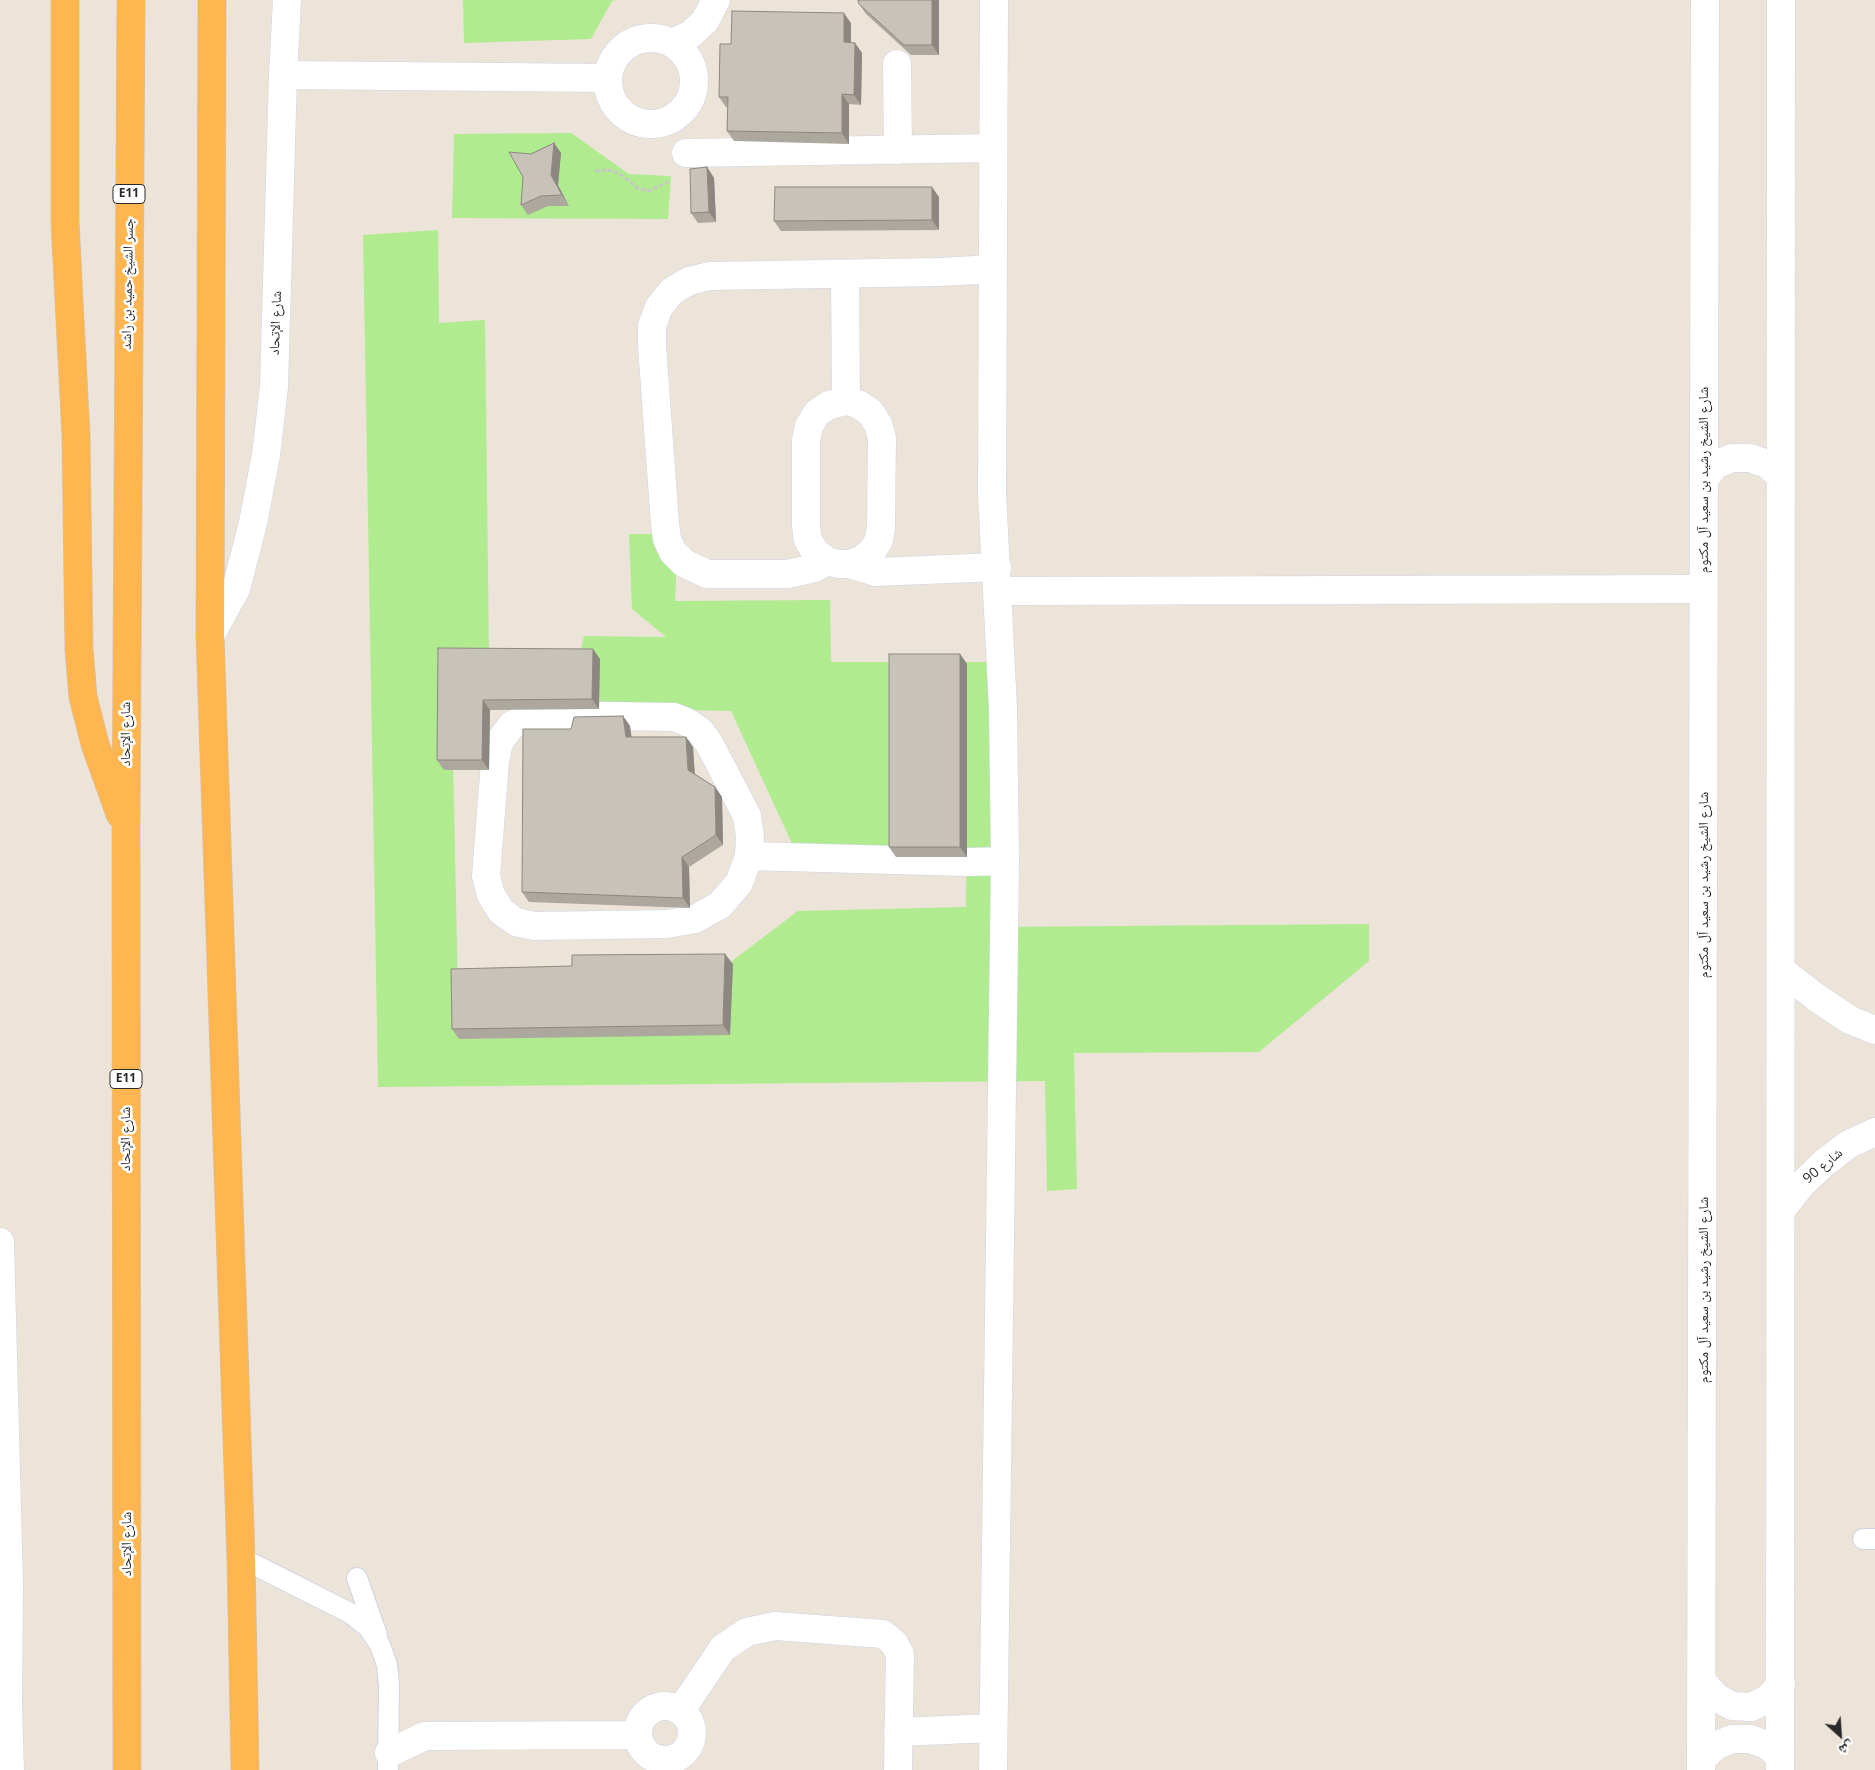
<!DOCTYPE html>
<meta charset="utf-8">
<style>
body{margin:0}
#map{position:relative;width:1875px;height:1770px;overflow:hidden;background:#ede4d9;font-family:"Open Sans","Noto Naskh Arabic",sans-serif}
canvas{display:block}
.north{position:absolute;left:1815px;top:1710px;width:50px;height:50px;-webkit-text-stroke:4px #fff;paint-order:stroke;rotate:154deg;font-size:14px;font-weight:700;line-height:20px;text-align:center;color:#292929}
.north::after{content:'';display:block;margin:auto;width:18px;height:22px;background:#292929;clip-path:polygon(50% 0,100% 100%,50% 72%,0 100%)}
</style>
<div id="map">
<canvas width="1875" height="1770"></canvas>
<div class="north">ش</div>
</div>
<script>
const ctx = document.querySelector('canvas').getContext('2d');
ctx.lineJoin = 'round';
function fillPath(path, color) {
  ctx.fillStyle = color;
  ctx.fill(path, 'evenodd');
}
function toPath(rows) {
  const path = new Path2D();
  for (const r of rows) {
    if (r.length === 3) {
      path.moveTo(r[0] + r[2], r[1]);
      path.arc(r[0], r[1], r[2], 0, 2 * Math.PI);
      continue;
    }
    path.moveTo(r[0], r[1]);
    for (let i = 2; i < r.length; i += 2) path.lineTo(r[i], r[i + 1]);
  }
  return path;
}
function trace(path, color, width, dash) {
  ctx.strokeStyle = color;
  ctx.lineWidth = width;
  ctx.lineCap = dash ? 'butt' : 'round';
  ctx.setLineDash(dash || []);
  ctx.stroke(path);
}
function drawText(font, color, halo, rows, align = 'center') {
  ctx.font = font + ' "Open Sans","Noto Naskh Arabic",sans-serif';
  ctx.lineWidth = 5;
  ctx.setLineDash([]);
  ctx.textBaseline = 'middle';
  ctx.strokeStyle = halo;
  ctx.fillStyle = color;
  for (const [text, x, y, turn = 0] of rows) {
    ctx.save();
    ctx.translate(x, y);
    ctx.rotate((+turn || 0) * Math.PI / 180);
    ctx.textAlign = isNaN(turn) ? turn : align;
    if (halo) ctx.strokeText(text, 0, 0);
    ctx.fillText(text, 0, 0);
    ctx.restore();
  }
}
const green = toPath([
 [463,0,617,0,612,1,591,39,464,43],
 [571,133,629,174,671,176,668,219,452,218,454,134],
 [558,185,569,205,548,206,530,187],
 [438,230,439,323,485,320,489,656,580,655,584,636,666,637,632,609,629,534,678,534,675,601,830,600,831,662,993,662,992,927,1369,924,1369,961,1259,1052,1074,1053,1077,1189,1047,1191,1045,1081,378,1087,363,235],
 [600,659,600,708,731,711,800,861,896,857,967,664,966,907,798,911,732,961,730,1034,459,1039,451,665]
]);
const path = toPath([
 [595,171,608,170,619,173,638,188,648,191,668,182]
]);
const service = toPath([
 [1863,1539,1875,1539],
 [241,1558,350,1613,368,1627,380,1645,387,1665,389,1686,388,1770],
 [357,1578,377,1635]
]);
const minor = toPath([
 [651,81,43],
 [673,43,691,34,705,21,716,0],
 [897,64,898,150],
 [283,75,608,78],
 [686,153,993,148],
 [845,274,846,401],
 [846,401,858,404,870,412,878,424,882,438,881,527,879,540,872,551,863,559,850,564,838,564,827,561,815,552,808,540,806,526,806,440,809,426,817,413,829,405,846,401],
 [827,561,815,568,788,574,707,574,684,563,673,552,667,539,665,524,652,346,652,326,659,307,672,291,689,281,709,276,939,272,993,269],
 [850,564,876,572,997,567],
 [998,591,1703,589],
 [551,715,674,717,687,722,700,731,709,743,747,816,750,836,749,856,739,883,720,905,695,919,667,924,534,926,516,922,501,911,491,895,486,876,495,762,499,742,512,725,531,716,551,715],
 [749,856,967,862,1005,861],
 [665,1733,27],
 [681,1710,723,1648,747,1632,775,1626,883,1634,894,1643,900,1654,898,1770],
 [898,1732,993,1728],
 [389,1753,425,1736,638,1735],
 [993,1770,1005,861,1003,708,992,493,994,0]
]);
const tertiary = toPath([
 [1705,478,1715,465,1732,458,1750,458,1767,464,1781,476],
 [210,636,236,589,253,523,266,455,274,387,283,75,287,0],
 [1781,970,1817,998,1850,1020,1875,1030],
 [1781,1210,1801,1185,1824,1163,1849,1144,1875,1132],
 [0,1242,9,1585,8,1705,10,1770],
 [1702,1681,1716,1697,1732,1706,1751,1707,1768,1699,1781,1684],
 [1701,1760,1715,1746,1732,1739,1750,1739,1767,1745,1780,1757],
 [1701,1770,1705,0],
 [1780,1770,1781,0]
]);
const trunk = toPath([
 [65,0,65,222,76,436,79,649,83,697,95,744,120,814],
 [212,0,210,636,241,1558,245,1770],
 [127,1770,126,827,131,0]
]);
const wall = toPath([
 [858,0,939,0,939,55,911,55,866,14,859,4],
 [851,23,851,42,855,43,862,53,861,105,849,104,849,144,734,141,727,131,728,107,726,107,719,97,731,44],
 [554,143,561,153,558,185,569,206,548,206,528,215,521,205,531,154],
 [707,167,714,178,716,222,698,223,691,213],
 [939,197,939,230,781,231,774,221],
 [438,648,600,659,599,709,490,710,489,770,444,770,437,760],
 [960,654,967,664,967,857,896,857,889,847],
 [623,716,630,726,631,737,686,737,693,747,695,774,715,787,722,797,723,845,689,867,690,908,529,902,522,892,571,729],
 [733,964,730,1035,459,1039,452,1029,572,966]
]);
const shadedWall = toPath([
 [932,0,939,0,939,55,932,45],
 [844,13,851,23,851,52,844,42],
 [855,43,862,53,861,105,854,95],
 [842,94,849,104,849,144,842,133],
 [554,143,561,153,558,185,569,206,562,195,551,175],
 [707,167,714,178,716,222,709,212],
 [932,187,939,197,939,230,932,220],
 [593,649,600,659,599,709,592,699],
 [960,654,967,664,967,857,960,847],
 [483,700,490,710,489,770,482,760],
 [623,716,630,726,633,747,626,737],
 [686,737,693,747,695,780,688,770],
 [715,787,722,797,723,845,716,835],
 [682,857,689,867,690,908,683,898],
 [725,954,733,964,730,1035,723,1025]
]);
const building = toPath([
 [858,0,932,0,932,45,904,45,859,4,858,0],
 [732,11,844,13,844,42,855,43,854,95,842,94,842,133,727,131,728,97,719,97,720,44,731,44,732,11],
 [554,143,551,175,562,195,541,196,521,205,523,177,509,152,531,154,554,143],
 [707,167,709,212,691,213,690,169,707,167],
 [775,187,932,187,932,220,774,221,775,187],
 [438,648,593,649,592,699,483,700,482,760,437,760,438,648],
 [889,654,960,654,960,847,889,847,889,654],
 [623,716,626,737,686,737,688,770,715,787,716,835,682,857,683,898,522,892,523,729,571,729,574,717,623,716],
 [725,954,723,1025,452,1029,451,969,572,966,572,955,725,954]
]);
const shields = [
 [129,194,32],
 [126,1079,32]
];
const shieldNames = [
 ["E11",129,194],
 ["E11",126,1079]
];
const streetNames = [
 ["جسر الشيخ حميد بن راشد",128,284,-89],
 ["شارع الإتحاد",276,323,-88],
 ["شارع الشيخ رشيد بن سعيد آل مكتوم",1704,480,-90],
 ["شارع الإتحاد",126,734,-90],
 ["شارع الشيخ رشيد بن سعيد آل مكتوم",1704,885,-90],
 ["شارع الإتحاد",126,1139,-90],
 ["شارع 90",1823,1166,-40],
 ["شارع الشيخ رشيد بن سعيد آل مكتوم",1704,1290,-90],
 ["شارع الإتحاد",127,1544,-90]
];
fillPath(green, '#b0eb8f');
trace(service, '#cfd3e4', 22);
trace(minor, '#cfd3e4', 29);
trace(tertiary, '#cfd3e4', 29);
trace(trunk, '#c7c7c7', 29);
trace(path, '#c7c7c7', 3, [4, 2.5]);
trace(service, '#fff', 20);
trace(minor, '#fff', 28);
trace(tertiary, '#fff', 28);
trace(trunk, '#ffb650', 28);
fillPath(wall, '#aca89e');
fillPath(shadedWall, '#8c8881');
fillPath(building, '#c8c3b8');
trace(building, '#8c8881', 1);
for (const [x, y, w] of shields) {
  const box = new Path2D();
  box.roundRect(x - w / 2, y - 9.5, w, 19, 4);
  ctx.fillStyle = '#fff';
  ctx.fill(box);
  trace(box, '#292929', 1);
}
drawText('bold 12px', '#292929', null, shieldNames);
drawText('14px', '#292929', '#fff', streetNames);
</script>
